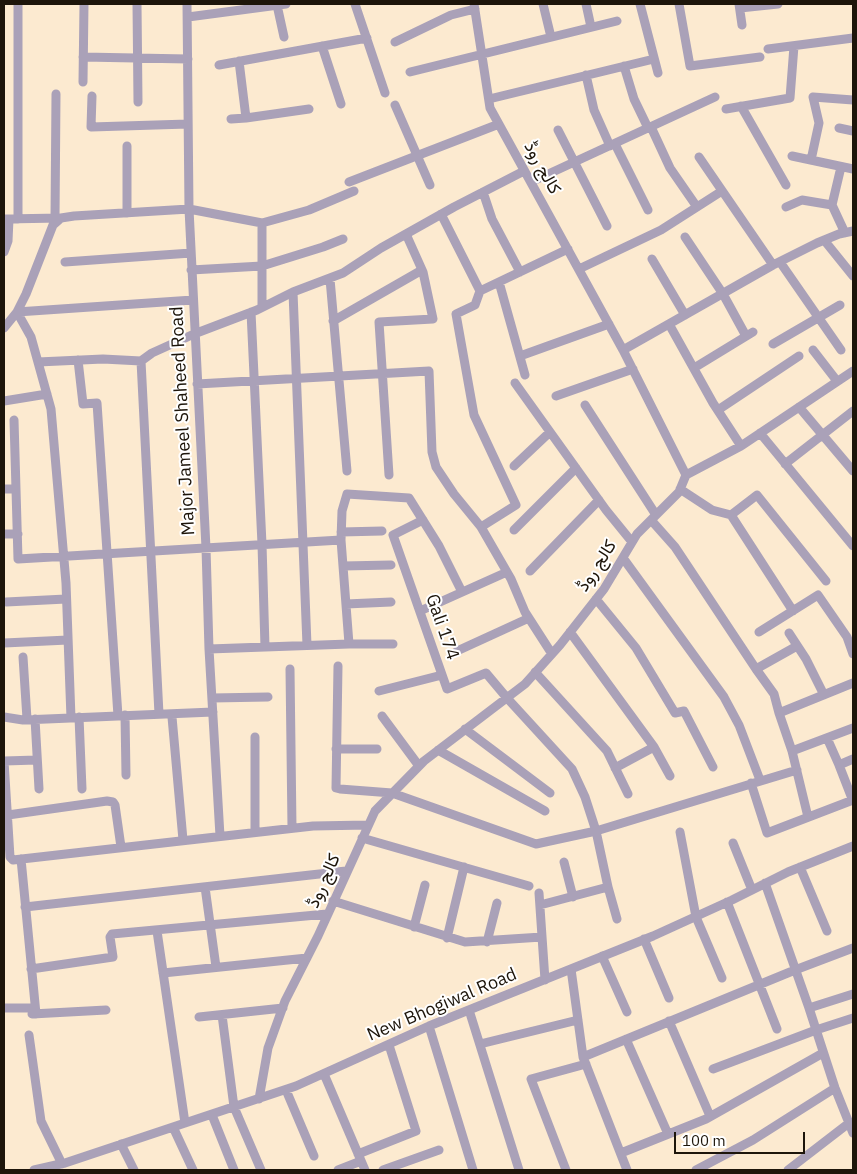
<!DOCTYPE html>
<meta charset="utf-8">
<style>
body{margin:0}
#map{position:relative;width:857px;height:1174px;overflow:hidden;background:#fcead0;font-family:"IBM Plex Sans",sans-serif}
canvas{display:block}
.frame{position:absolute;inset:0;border:5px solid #1d150a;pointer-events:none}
.scale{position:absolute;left:674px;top:1132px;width:131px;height:22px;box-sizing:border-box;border:2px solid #1d150a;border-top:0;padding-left:6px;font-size:15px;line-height:18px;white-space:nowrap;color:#1d150a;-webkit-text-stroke:4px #fff;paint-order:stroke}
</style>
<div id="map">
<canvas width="857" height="1174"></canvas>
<div class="frame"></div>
<div class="scale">100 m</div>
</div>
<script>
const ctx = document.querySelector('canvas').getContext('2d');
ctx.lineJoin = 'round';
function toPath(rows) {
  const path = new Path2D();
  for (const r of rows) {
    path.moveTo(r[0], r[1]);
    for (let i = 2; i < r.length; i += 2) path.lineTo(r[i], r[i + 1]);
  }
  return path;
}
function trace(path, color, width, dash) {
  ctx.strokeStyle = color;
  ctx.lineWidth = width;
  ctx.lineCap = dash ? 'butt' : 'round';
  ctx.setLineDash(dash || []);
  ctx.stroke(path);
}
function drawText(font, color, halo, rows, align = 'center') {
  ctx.font = font + ' "IBM Plex Sans",Vazirmatn,sans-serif';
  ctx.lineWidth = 4;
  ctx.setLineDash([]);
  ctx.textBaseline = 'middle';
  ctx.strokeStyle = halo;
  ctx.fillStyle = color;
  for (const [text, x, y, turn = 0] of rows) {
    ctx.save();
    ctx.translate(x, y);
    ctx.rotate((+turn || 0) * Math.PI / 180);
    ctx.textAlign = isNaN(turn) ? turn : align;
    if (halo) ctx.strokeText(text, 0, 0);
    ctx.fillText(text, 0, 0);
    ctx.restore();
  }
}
const minor = toPath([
 [137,4,138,102],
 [187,4,189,209,206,548,209,649,220,836],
 [355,4,385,93],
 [543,4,551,37],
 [586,4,591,27],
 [640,4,658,73],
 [679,4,690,66,760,57],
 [739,4,742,25],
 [277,5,284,37],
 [740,8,778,4],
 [188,17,286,4],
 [395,42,451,15,475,9],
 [322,46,341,104],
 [768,49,853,38],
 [83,57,188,59],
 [219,65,367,38],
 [624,66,634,99,648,128],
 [410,72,617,21],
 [586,75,594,110,610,146],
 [83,82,84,4],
 [92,96,91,127,188,124],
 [489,99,654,59],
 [395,105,430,185],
 [741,106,786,185],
 [726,109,790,98,794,46],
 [246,118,309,109],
 [231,119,246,118,239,61],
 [651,127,670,168,697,207],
 [839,128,853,131],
 [558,130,607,226],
 [615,144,648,210],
 [127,146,127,213],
 [792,156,853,169],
 [699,157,773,265],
 [811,160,819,123,813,97,853,100],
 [841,167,832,205,845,233],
 [349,182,499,124],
 [531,182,715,97],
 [483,192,492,219,520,272],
 [786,207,802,200,832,205],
 [441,214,480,291,475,305,456,314,474,415,516,505,481,527],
 [4,219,61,218],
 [18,219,18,4],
 [55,219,56,94],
 [262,223,309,210,354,191],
 [685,237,723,294,746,336],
 [824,240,853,276],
 [4,252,8,241,9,219],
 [652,259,685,315],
 [65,262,191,253],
 [780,262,841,350],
 [579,269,661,230,722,191],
 [191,270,262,266,323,247,343,239],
 [330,279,347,471],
 [499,282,525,375],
 [480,291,568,249],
 [293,292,307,645],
 [251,312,262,544,265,647],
 [333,321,422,270],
 [669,324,713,403,741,446,853,371],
 [4,328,17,312,26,294,53,225,61,218,74,216,189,209,262,223,262,307],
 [773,344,840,305],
 [623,350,773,265,817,243,839,234,853,231],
 [813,350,837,381],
 [520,356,609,324],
 [78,360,83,404,97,403,118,716],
 [38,362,103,359,141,361],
 [694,368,753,332],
 [515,383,606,510,632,542],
 [197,384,429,371,432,452,436,467,454,494,481,527,511,579,525,612,552,654],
 [556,396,633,369],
 [4,401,47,394],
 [585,405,656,515],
 [799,407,853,471],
 [718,410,799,356],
 [14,420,18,559,341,540],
 [760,433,853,546],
 [785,464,853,411],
 [514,466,550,432],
 [389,475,379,322,433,319,423,272,406,234],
 [686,475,741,446],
 [4,489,16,489],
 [680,489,712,510,731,515,757,495,826,581],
 [731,515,793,611],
 [423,520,393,535,447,689,486,673,507,698,572,769,585,797,596,831,608,887,617,919],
 [651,520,675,547,756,669,797,646],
 [514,530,576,468],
 [341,532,382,531],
 [4,534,18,534],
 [623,558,724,697,739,725,760,780],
 [343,566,391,565],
 [530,571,599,500],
 [596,599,636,648,675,713,684,711,713,767],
 [6,602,66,599],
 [346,604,391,602],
 [420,611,507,572],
 [570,632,654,747,670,776],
 [759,632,818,595,847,637,853,654],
 [789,633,806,659,824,695],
 [4,643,68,640],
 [349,644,393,644],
 [209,649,349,644,341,540,342,511,347,494,409,498,439,546,462,592],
 [457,651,529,618],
 [23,657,27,719],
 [338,666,336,788,340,789,392,793,536,844,596,831,797,770],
 [290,669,292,828],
 [756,669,774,694,779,713,792,751,808,817],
 [535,672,607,751,628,794],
 [379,691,442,675],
 [212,698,268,697],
 [779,713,853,683],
 [159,714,141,361,152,353,194,334,257,310,293,292,343,273,381,248,454,207,524,171],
 [125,715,126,775],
 [382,716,419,766],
 [4,717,23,720,213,712],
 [79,717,82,789],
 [172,717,183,840],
 [71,718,66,583,51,409,31,337,17,312,193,300],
 [35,719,39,789],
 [465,729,550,793],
 [255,737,255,832],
 [827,738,839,765,853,759],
 [336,749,377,749],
 [438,750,545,811],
 [792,751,853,728],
 [37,760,4,761,10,857,13,860,313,826,368,825],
 [839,765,853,801],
 [615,768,654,747],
 [751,783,767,833,853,800],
 [8,815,107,801,113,802,115,805,121,847],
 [680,832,696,917,722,978],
 [362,838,529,886],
 [733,843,752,890],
 [21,859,36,1014],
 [564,862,573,897],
 [800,867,827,931],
 [765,883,809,1008,835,1088,853,1133],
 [205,887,216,967],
 [539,893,545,980],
 [333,901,465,942,542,937],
 [727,902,777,1029],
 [540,905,608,887],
 [25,907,346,871],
 [414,927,425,885],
 [157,931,185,1123],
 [447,938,464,867],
 [644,939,669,998],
 [487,942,497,903],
 [602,956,627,1012],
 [31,969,113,957,110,937,112,934,327,914],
 [571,969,583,1057,627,1170],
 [163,973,307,958],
 [4,1008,35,1008],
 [809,1008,853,994],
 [469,1010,519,1170],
 [32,1014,106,1010],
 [222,1015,234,1107,261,1170],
 [199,1017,283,1008],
 [669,1021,710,1116],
 [429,1026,473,1170],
 [29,1035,41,1121,62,1164],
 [626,1039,668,1134],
 [480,1044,578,1020],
 [583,1057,795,970,853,948],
 [713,1069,816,1030,853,1018],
 [324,1074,365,1170],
 [286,1090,314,1156],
 [259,1099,268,1048,285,1001,318,936,375,811,424,761,525,684,560,645,604,589,637,534,679,492,686,475,623,350,490,108,474,4],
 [212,1115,234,1170],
 [173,1127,193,1170],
 [121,1144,134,1170],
 [621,1153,706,1119,823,1053],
 [358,1154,416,1131,389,1045],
 [34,1170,65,1163,296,1086,429,1026,653,936,732,900,788,872,853,846],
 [338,1170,361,1161],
 [383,1170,439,1150],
 [566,1170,531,1079,586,1064],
 [696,1170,753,1140,835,1088],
 [788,1170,849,1123]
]);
const streetNames = [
 ["کالج روڈ",542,168,61],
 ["Major Jameel Shaheed Road",183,421,-93],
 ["کالج روڈ",597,566,-57],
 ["Gali 174",442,627,71],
 ["کالج روڈ",324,881,-66],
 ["New Bhogiwal Road",442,1005,-23]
];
trace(minor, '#aaa1b8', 9);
drawText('18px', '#1d150a', '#fff', streetNames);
</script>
